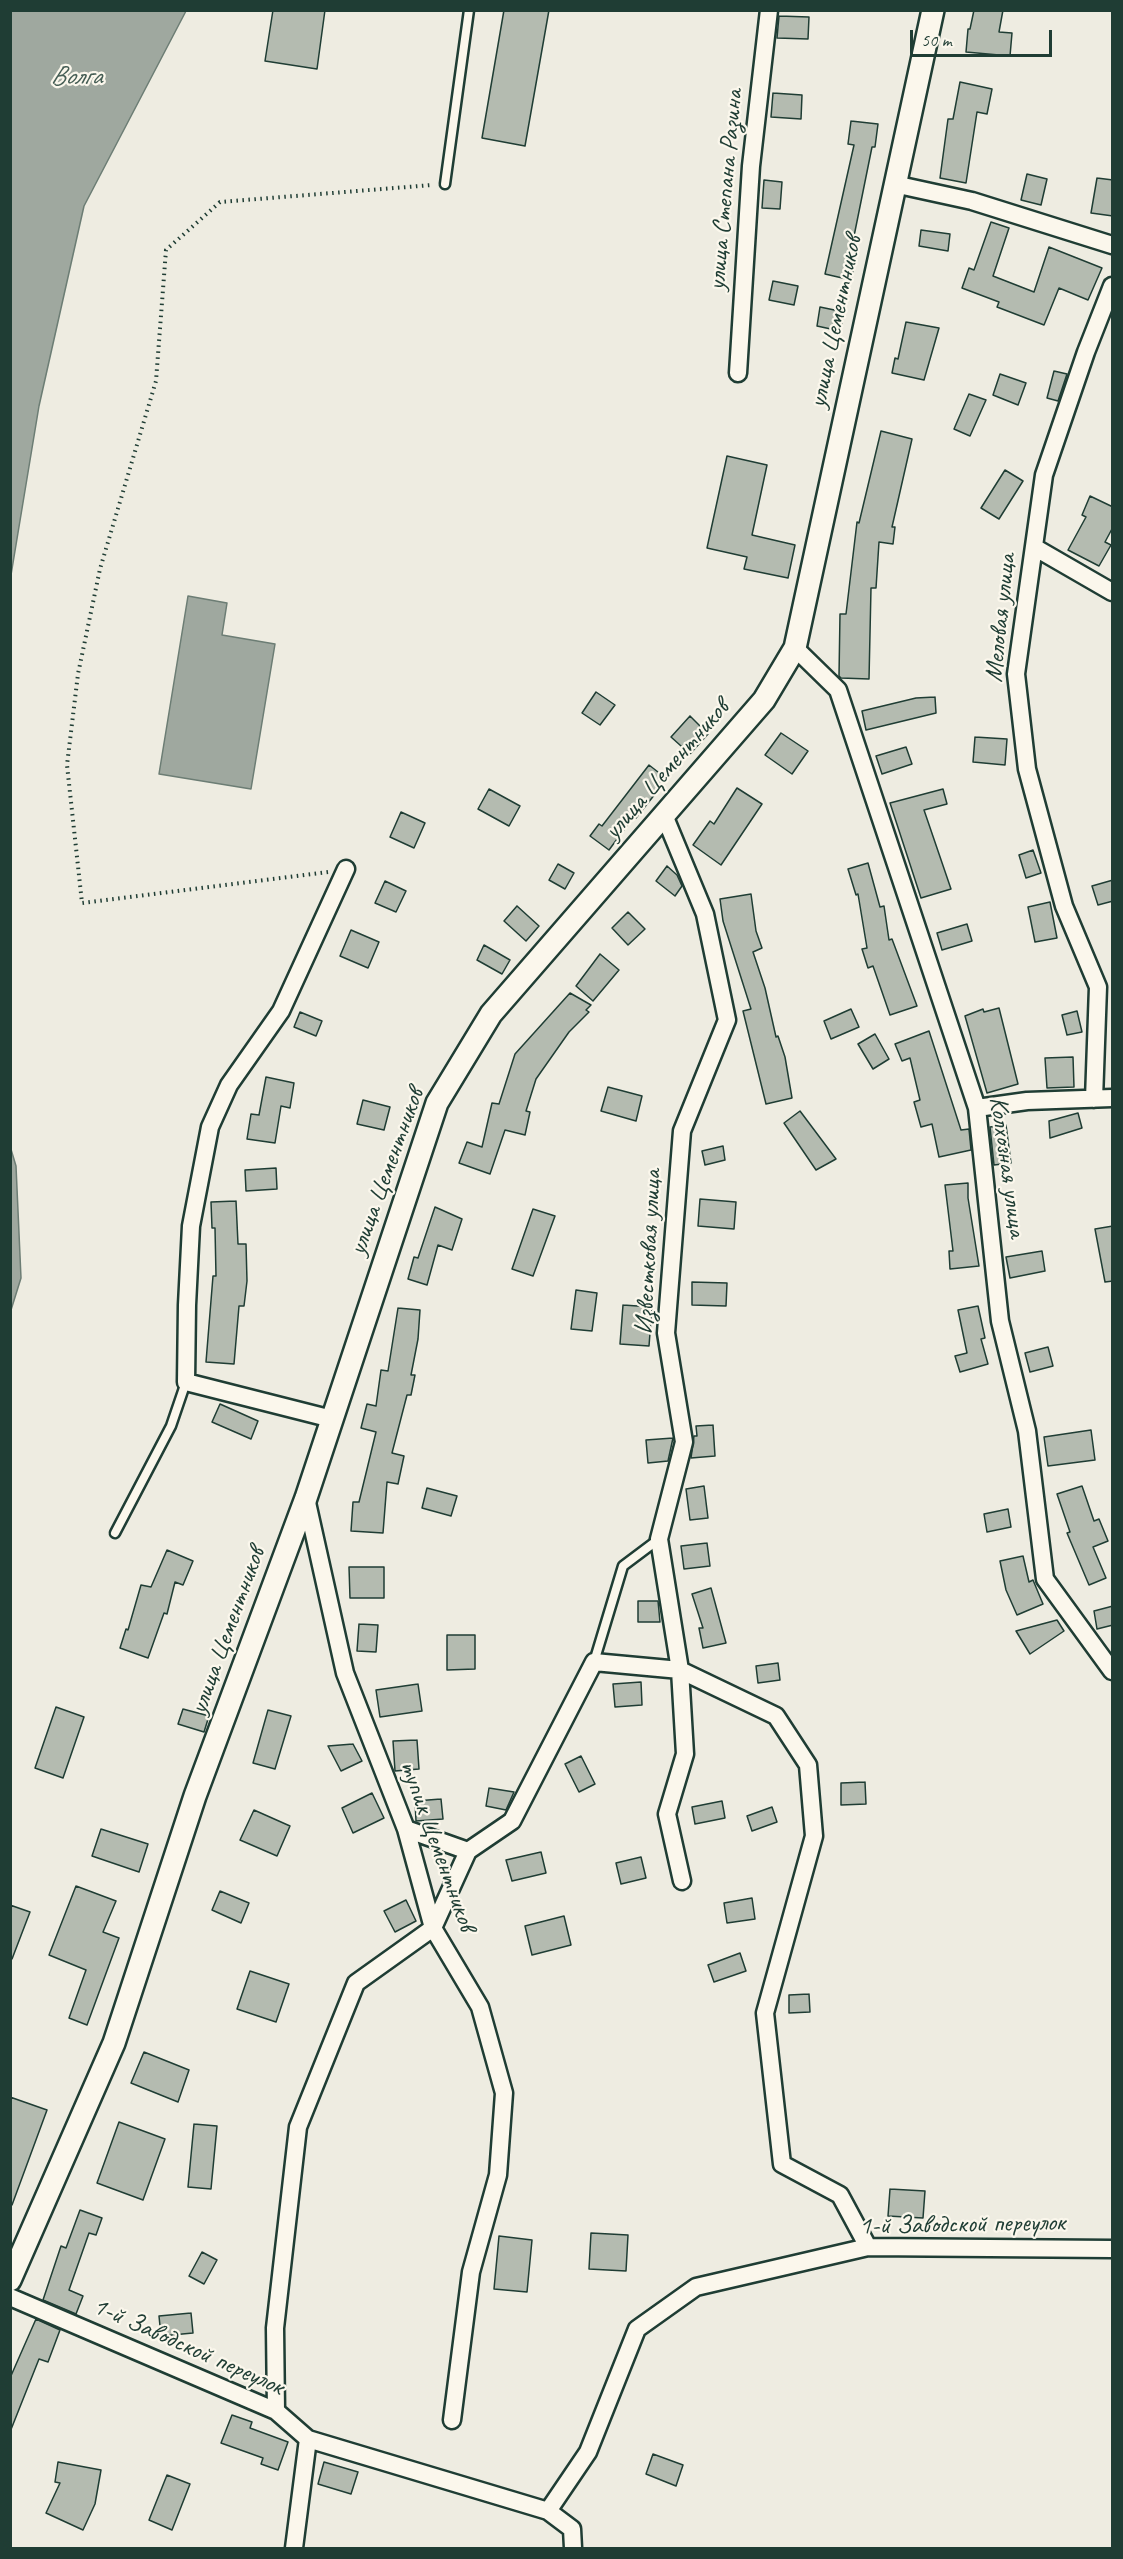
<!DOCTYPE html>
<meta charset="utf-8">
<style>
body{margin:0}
#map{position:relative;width:1123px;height:2559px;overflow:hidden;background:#eeece1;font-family:Caveat,sans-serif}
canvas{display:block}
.frame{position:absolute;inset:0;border:12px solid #1f3d34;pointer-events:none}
.scale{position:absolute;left:910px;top:30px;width:142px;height:27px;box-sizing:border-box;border:3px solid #1f3d34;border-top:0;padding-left:8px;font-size:18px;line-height:21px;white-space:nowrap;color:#1f3d34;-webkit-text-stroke:4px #fbf7ec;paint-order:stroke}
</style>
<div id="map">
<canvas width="1123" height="2559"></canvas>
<div class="frame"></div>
<div class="scale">50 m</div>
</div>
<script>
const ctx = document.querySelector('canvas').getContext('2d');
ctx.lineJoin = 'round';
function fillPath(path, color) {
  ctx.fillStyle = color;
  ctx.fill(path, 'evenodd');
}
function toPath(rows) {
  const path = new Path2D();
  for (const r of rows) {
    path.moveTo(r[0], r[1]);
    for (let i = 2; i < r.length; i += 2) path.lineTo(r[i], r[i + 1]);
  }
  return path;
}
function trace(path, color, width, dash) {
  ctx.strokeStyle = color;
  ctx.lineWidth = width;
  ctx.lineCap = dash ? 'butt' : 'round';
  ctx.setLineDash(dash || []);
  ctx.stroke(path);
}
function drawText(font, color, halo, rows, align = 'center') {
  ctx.font = font + ' Caveat,sans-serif';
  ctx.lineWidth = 4.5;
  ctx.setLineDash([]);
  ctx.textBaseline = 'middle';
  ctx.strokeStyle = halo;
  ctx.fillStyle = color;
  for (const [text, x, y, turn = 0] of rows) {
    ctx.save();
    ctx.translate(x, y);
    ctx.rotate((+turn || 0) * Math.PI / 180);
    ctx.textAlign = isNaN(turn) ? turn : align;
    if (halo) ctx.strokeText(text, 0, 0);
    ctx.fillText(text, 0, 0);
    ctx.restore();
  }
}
const water = toPath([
 [11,10,186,11,84,206,39,406,11,575,11,10],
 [188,596,227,603,222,635,275,644,251,789,159,774,188,596],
 [10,1146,16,1166,21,1278,11,1310,10,1146]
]);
const building = toPath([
 [273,10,325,10,317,69,265,61,273,10],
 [504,10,549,10,525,146,482,138,504,10],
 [974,10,1003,10,999,32,1012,33,1010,56,966,52,968,29,970,29,974,10],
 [779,16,809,17,808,39,777,38,779,16],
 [960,82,992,89,987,114,977,112,966,183,940,178,948,119,953,119,960,82],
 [773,93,802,95,801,119,771,117,773,93],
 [851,121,878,124,875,147,872,147,850,256,856,257,851,280,825,274,854,145,848,144,851,121],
 [1027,174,1047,179,1041,205,1021,200,1027,174],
 [1097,178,1113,180,1113,216,1091,213,1097,178],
 [764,180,782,182,780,209,762,208,764,180],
 [991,222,1009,228,993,276,1034,292,1049,247,1102,268,1088,300,1059,288,1044,325,997,307,999,302,962,288,969,268,974,270,991,222],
 [921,230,950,234,948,251,919,246,921,230],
 [773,281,798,286,794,305,769,300,773,281],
 [820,307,844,312,840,331,817,326,820,307],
 [906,322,939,328,924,380,892,373,895,358,898,359,906,322],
 [1054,371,1067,374,1058,401,1047,398,1054,371],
 [1000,374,1026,383,1018,405,993,395,1000,374],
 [969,394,986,400,970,436,954,429,969,394],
 [881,431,912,439,892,527,895,527,893,544,879,542,876,588,871,588,869,679,841,678,839,676,840,614,846,614,857,522,859,523,881,431],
 [727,456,767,465,752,535,795,545,788,578,744,569,747,557,707,548,727,456],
 [1005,470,1023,481,999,519,981,508,1005,470],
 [1090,496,1113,507,1113,527,1105,542,1111,545,1099,566,1068,550,1086,517,1082,515,1090,496],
 [596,692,615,705,600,725,582,713,596,692],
 [935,697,936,713,866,730,862,711,916,698,935,697],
 [690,716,708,734,690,754,671,737,690,716],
 [781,733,808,751,792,774,765,755,781,733],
 [975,737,1007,739,1005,765,973,762,975,737],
 [906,747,912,764,882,774,876,756,906,747],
 [649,765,667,779,636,818,634,816,609,850,590,836,599,824,602,826,649,765],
 [737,788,762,804,721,865,693,845,710,821,714,824,737,788],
 [489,789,520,806,509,826,478,809,489,789],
 [943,789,947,804,924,810,951,889,921,898,890,803,943,789],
 [401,812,425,823,414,848,390,837,401,812],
 [1033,850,1041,873,1026,878,1019,855,1033,850],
 [868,863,880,907,884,906,889,940,892,939,917,1006,890,1015,873,966,868,968,862,949,867,948,858,894,856,895,848,869,868,863],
 [558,864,574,873,565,889,549,880,558,864],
 [667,866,677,875,682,886,675,896,656,881,667,866],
 [1113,880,1113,901,1098,905,1092,886,1113,880],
 [385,881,406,891,396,912,375,903,385,881],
 [751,894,756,931,762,948,753,952,765,988,776,1037,778,1036,785,1057,792,1098,766,1104,743,1011,751,1009,723,921,720,899,751,894],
 [1050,902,1057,938,1035,942,1028,907,1050,902],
 [517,906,539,926,526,941,504,921,517,906],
 [628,912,645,929,628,945,612,928,628,912],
 [967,924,972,941,942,950,937,933,967,924],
 [351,930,379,942,368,968,340,956,351,930],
 [484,945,510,960,502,974,477,960,484,945],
 [600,954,619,970,593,1001,576,986,600,954],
 [570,993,591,1005,586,1010,589,1012,569,1032,536,1079,526,1111,530,1112,525,1135,505,1130,490,1174,459,1163,467,1142,482,1147,492,1103,499,1104,515,1054,570,993],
 [999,1008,1018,1084,987,1093,965,1016,983,1009,984,1012,999,1008],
 [851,1009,859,1027,831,1039,824,1021,851,1009],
 [1077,1011,1082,1032,1067,1035,1062,1015,1077,1011],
 [300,1012,322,1021,316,1036,294,1027,300,1012],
 [929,1031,961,1130,969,1129,971,1150,939,1157,932,1124,921,1127,914,1102,920,1100,910,1058,902,1061,895,1044,929,1031],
 [875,1034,889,1059,873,1069,858,1044,875,1034],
 [1073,1057,1074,1087,1047,1088,1045,1058,1073,1057],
 [266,1077,294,1083,290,1108,281,1106,275,1143,247,1139,251,1114,259,1115,266,1077],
 [608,1087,642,1096,636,1121,601,1111,608,1087],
 [363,1100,390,1107,384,1130,357,1124,363,1100],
 [800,1111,836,1159,816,1170,784,1123,800,1111],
 [1078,1113,1082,1128,1050,1138,1049,1121,1078,1113],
 [1006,1125,1011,1163,994,1165,990,1127,1006,1125],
 [723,1146,725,1160,705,1165,702,1151,723,1146],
 [276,1168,277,1189,246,1191,245,1170,276,1168],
 [968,1183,968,1198,979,1266,950,1269,949,1251,953,1251,945,1185,968,1183],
 [700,1199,736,1202,734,1229,698,1226,700,1199],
 [236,1201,238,1244,246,1244,247,1281,244,1306,239,1306,234,1364,206,1362,213,1276,216,1276,215,1228,212,1228,211,1202,236,1201],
 [435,1207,462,1219,452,1250,438,1245,427,1285,408,1279,414,1257,418,1258,435,1207],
 [533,1209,555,1216,533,1276,512,1269,533,1209],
 [1113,1226,1113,1281,1105,1282,1095,1229,1113,1226],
 [1042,1251,1045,1271,1010,1278,1006,1257,1042,1251],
 [692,1282,727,1283,726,1306,692,1305,692,1282],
 [576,1290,597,1293,592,1331,571,1329,576,1290],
 [623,1305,652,1307,649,1346,620,1344,623,1305],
 [978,1306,985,1338,981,1339,988,1364,960,1372,955,1356,967,1353,958,1310,978,1306],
 [398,1308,420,1310,418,1339,411,1375,415,1375,411,1395,407,1395,392,1453,404,1456,398,1484,387,1482,383,1533,351,1531,353,1502,359,1502,376,1432,361,1428,367,1404,376,1406,381,1370,388,1371,398,1308],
 [1048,1347,1053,1366,1030,1372,1025,1353,1048,1347],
 [220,1404,258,1421,251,1439,212,1422,220,1404],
 [713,1425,715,1456,691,1458,694,1436,697,1436,696,1426,713,1425],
 [1091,1430,1095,1460,1048,1466,1044,1437,1091,1430],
 [673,1438,668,1461,648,1463,646,1440,673,1438],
 [704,1486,708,1518,690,1520,686,1489,704,1486],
 [1082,1486,1094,1521,1099,1519,1108,1541,1093,1547,1106,1578,1089,1585,1067,1533,1070,1532,1057,1494,1082,1486],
 [427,1488,457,1496,451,1516,422,1508,427,1488],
 [1008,1509,1011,1527,987,1532,984,1514,1008,1509],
 [707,1543,710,1566,684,1569,681,1546,707,1543],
 [167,1550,193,1561,183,1585,175,1582,167,1614,164,1613,148,1658,120,1648,126,1629,128,1630,141,1585,151,1587,167,1550],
 [1023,1556,1029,1582,1033,1580,1043,1604,1017,1615,1006,1590,1000,1561,1023,1556],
 [349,1567,384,1567,384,1598,350,1598,349,1567],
 [711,1588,726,1643,703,1648,699,1628,703,1628,692,1594,711,1588],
 [638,1601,658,1601,660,1622,638,1622,638,1601],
 [1113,1606,1113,1625,1097,1629,1094,1611,1113,1606],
 [1057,1620,1064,1631,1030,1654,1016,1631,1057,1620],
 [359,1624,378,1625,376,1652,357,1651,359,1624],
 [447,1635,475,1635,475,1669,447,1670,447,1635],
 [778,1663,780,1680,758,1683,756,1666,778,1663],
 [641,1682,642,1705,615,1707,613,1684,641,1682],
 [418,1684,422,1711,380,1717,376,1690,418,1684],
 [56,1707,84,1717,63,1778,35,1768,56,1707],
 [183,1709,209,1716,204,1732,178,1724,183,1709],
 [268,1710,291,1716,275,1769,253,1763,268,1710],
 [417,1740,419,1769,395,1771,393,1741,417,1740],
 [353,1744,362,1761,341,1771,328,1746,353,1744],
 [581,1756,595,1784,579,1792,565,1764,581,1756],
 [865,1782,866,1804,841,1805,841,1783,865,1782],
 [489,1788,514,1792,506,1810,486,1806,489,1788],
 [372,1793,384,1818,353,1833,342,1808,372,1793],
 [441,1799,443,1819,416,1821,415,1801,441,1799],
 [722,1801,725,1818,695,1824,692,1807,722,1801],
 [772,1807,777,1822,752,1831,747,1816,772,1807],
 [254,1810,290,1826,277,1856,240,1840,254,1810],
 [101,1829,148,1844,139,1872,92,1856,101,1829],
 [541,1852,546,1873,512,1881,506,1860,541,1852],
 [641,1857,646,1878,621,1884,616,1863,641,1857],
 [76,1886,116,1901,103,1932,119,1938,87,2025,69,2018,86,1970,49,1955,76,1886],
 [220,1891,249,1903,241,1923,212,1910,220,1891],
 [752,1898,755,1919,727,1923,724,1903,752,1898],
 [406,1900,416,1921,395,1932,384,1911,406,1900],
 [10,1905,30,1912,12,1959,10,1959,10,1905],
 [564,1916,571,1945,532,1955,525,1926,564,1916],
 [740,1953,746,1971,714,1982,708,1965,740,1953],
 [250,1971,289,1984,276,2022,237,2009,250,1971],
 [809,1994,810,2012,789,2013,789,1995,809,1994],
 [144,2052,189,2070,178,2102,131,2083,144,2052],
 [10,2097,47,2110,12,2205,10,2205,10,2097],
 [119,2122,165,2139,143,2200,97,2183,119,2122],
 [194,2124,217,2126,211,2189,188,2187,194,2124],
 [890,2189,925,2191,923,2218,888,2216,890,2189],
 [80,2210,102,2218,96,2235,89,2233,69,2290,83,2296,76,2314,43,2300,61,2246,66,2248,80,2210],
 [591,2233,628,2235,626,2271,589,2269,591,2233],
 [499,2236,532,2240,527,2292,494,2289,499,2236],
 [202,2252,217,2260,204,2284,189,2276,202,2252],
 [191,2313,193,2333,161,2336,159,2316,191,2313],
 [36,2319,60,2330,48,2362,39,2359,10,2432,10,2378,36,2319],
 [232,2415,252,2422,250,2428,288,2442,278,2470,261,2464,263,2458,221,2443,232,2415],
 [653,2454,683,2465,676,2486,646,2474,653,2454],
 [58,2462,101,2470,95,2504,83,2530,46,2513,60,2483,55,2482,58,2462],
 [324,2462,358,2472,351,2494,318,2484,324,2462],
 [167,2475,190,2484,172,2530,149,2520,167,2475]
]);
const path = toPath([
 [328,872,82,903,67,765,78,674,100,569,156,381,166,250,220,202,432,185]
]);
const service = toPath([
 [445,184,469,10],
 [115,1533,171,1426,186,1382],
 [594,1662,623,1566,659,1539]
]);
const minor = toPath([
 [894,184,972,201,1112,245],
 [738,373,751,166,769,10],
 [1034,547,1112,592],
 [795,648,838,690,977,1108,1000,1321,1027,1431,1045,1579,1112,1671],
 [664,815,705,914,727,1020,682,1131,666,1333,684,1442,659,1539,680,1670,685,1754,667,1814,682,1881],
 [1094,1099,1098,987,1064,906,1027,769,1016,674,1044,475,1086,352,1112,286],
 [977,1108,1027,1101,1112,1098],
 [332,1419,186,1382,187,1305,191,1226,210,1127,229,1085,281,1011,346,869],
 [306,1498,345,1673,406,1829,433,1928,480,2007,504,2093,498,2175,471,2272,452,2420],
 [406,1829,468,1851],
 [10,2297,276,2411,308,2439,548,2511,588,2452,637,2329,696,2287,868,2247,1112,2249],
 [276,2411,275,2328,298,2127,356,1983,433,1928,468,1851,512,1821,594,1662,680,1670,776,1716,808,1765,814,1836,765,2013,782,2164,840,2195,868,2247],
 [548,2511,572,2529,573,2548],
 [294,2548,308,2439]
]);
const tertiary = toPath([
 [10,2280,114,2043,195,1796,306,1498,437,1103,491,1014,764,700,795,648,933,10]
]);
const streetNames = [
 ["улица Степана Разина",726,190,-85],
 ["улица Цементников",836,322,-78],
 ["Меловая улица",1001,618,-84],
 ["улица Цементников",667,770,-49],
 ["Колхозная улица",1007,1167,82],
 ["улица Цементников",387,1172,-70],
 ["Известковая улица",649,1252,-87],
 ["улица Цементников",228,1631,-70],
 ["тупик Цементников",437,1846,70],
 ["1-й Заводской переулок",962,2225,-1],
 ["1-й Заводской переулок",188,2347,24]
];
const waterNames = [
 ["Волга",76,77]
];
fillPath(water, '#9fa89f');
trace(water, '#6c7d74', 1.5);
fillPath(building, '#b4bbb0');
trace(building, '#1f3d34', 1.5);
trace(service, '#1f3d34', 13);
trace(minor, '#1f3d34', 21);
trace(tertiary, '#1f3d34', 26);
trace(path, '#1f3d34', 4, [1.5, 4.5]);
trace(service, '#fbf7ec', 8);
trace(minor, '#fbf7ec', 16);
trace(tertiary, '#fbf7ec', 21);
drawText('26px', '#1f3d34', '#fbf7ec', streetNames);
drawText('italic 27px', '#455d54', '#fbf7ec', waterNames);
</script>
